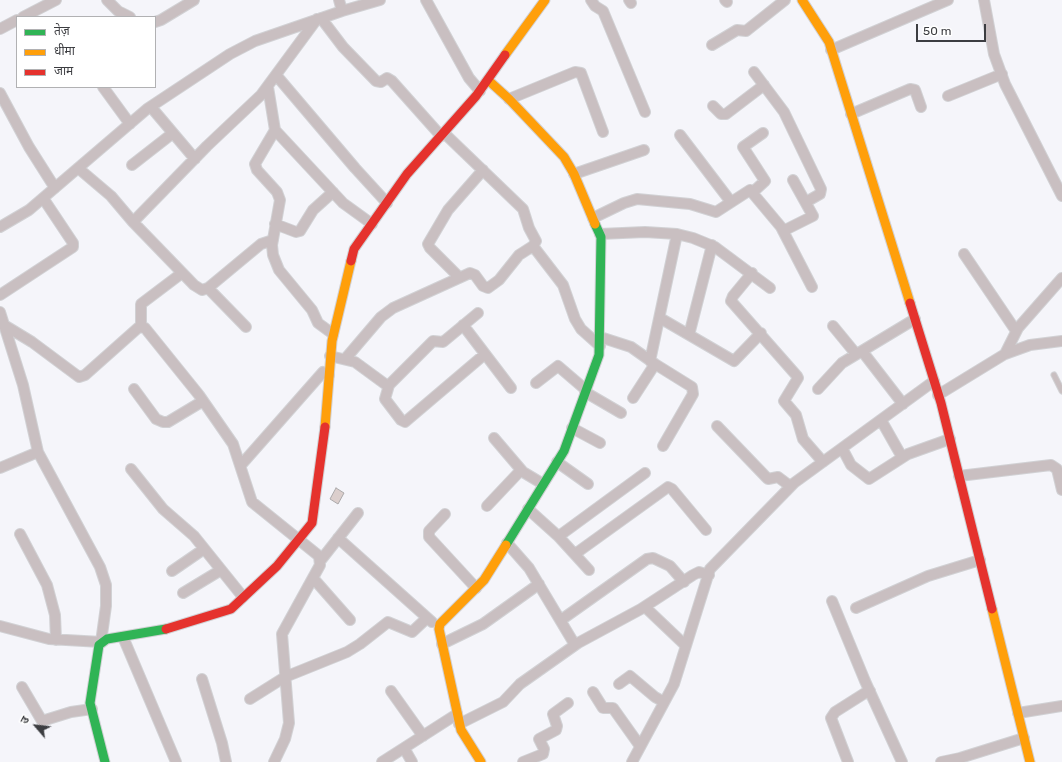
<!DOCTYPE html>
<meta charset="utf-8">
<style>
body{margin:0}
#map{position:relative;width:1062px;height:762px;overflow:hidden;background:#f5f5fa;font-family:Rubik,"Noto Sans Devanagari",sans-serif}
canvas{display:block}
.legend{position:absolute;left:16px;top:16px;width:140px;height:72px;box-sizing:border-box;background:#fff;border:1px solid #b1b1b3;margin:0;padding:5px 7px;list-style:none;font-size:12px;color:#3c3d41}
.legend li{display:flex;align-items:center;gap:8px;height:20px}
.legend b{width:20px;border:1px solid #b1b1b3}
.north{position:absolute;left:16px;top:706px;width:40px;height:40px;-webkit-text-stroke:3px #fff;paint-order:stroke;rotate:298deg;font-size:11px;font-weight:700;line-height:16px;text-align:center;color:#3c3d41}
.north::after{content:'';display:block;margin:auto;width:14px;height:18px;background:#3c3d41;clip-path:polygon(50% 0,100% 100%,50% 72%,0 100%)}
.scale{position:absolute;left:916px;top:24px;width:70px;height:18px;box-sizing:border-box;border:2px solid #3c3d41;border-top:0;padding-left:5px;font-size:12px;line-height:14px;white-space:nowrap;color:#3c3d41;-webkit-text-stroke:3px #fff;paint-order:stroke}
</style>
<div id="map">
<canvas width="1062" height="762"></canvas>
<ul class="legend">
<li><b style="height:5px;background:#30b455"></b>तेज़</li>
<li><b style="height:5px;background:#ff9f0a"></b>धीमा</li>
<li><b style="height:5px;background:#e5322d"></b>जाम</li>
</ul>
<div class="north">उ</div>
<div class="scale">50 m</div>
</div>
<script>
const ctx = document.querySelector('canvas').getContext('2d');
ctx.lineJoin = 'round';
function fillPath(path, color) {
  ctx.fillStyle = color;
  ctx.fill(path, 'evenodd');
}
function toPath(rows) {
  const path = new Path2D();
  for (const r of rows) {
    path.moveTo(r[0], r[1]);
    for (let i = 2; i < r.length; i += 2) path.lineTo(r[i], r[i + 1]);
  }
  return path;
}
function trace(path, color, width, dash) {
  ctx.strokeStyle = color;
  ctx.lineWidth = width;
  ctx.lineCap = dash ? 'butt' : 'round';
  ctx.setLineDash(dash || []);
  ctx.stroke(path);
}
const building = toPath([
 [336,488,344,493,338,504,330,499,336,488]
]);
const lane = toPath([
 [1054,375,1062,391]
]);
const street = toPath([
 [107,0,118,11,130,17],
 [339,0,342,11],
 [426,0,469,78,480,91],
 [591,0,595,6,603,11,645,112],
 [629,0,631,3],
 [725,0,727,2],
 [984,0,994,54,1005,84,1062,196],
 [23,17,56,0],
 [321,18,343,47,376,81,381,82,387,78,392,81,441,136],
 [155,22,161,20,194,0],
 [0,29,17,20],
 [712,45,737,30,746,31,785,0],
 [831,50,948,0],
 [754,72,784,112,821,189,820,194,806,202],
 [276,75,355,168,387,203],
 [103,87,130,124],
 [268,87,275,130,343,203,372,224],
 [0,93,29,147,55,188],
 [948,96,1002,74],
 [509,99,575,72,581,73,603,132],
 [713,106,721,114,726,114,764,85],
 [151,107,195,159],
 [851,114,910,89,915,90,921,107],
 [275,130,255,164,257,170,277,192,280,200,272,245,273,255,279,270,312,310,318,323,333,334],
 [444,133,523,209,529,228,536,241,533,246,563,285,575,319,581,329,600,346],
 [680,135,731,202],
 [132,165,173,133],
 [78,168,111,196,133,222,207,146,261,95,317,19],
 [574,174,644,150],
 [753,192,765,181,743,147,763,133],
 [593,218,624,203,637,199,690,204,716,212,750,190,781,227,812,287],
 [133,222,194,285,202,290,208,288,246,327],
 [275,224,296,232,300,231,313,210,333,192],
 [0,227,29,210,147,109,230,54,255,41,342,11,380,0],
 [783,231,813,216,793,180],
 [600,234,645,232,677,234,693,238,715,247,770,288],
 [964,254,1016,331],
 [752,273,733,296,731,301,797,376,798,378,784,401,796,415,803,439,823,462],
 [459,277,430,248,428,244,448,210,483,170],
 [208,288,261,244,273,240],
 [0,295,73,247,73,243,43,198],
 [0,312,23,385,38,452,100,567,106,585,106,606,101,642,49,639,0,626],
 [660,318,734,361,761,333],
 [4,325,32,342,79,377,85,375,139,327,145,328,199,395,233,444,252,502,319,556,320,565,282,634,289,723,285,739,274,762],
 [463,325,511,388],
 [141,326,141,304,182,273],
 [833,326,856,354],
 [689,335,712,245],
 [600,337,631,347,655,364,692,387,693,394,663,446],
 [862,351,903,404],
 [1005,354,1018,328,1062,278],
 [330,356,355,362,385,384,389,385,433,341,443,342,478,313],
 [346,358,381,317,393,308,470,273,475,275,483,286,488,288,499,280,519,255,533,246],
 [650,361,677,234],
 [536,383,558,366,586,390],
 [389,385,385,399,401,420,405,422,485,354],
 [134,389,156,419,163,422,168,422,203,401],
 [818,389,842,363,915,319],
 [585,392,621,413],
 [938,395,1005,354,1030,345,1062,341],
 [633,398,655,364],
 [881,420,902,457],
 [717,426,766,477,768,479,778,477,790,486],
 [572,428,600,443],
 [494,438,523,472,543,484],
 [842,448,851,465,869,479,908,454,950,439],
 [557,462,588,484],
 [241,465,323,372,329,375],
 [0,468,38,452],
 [131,469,163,509,194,536,243,597],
 [959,476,1051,465,1057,469,1062,490],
 [487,506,521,470],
 [528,509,558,536,589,570],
 [445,514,429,531,429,537,476,588],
 [20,534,47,585,55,615,56,640],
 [559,536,645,473],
 [338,538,432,622],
 [507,543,529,568,575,645],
 [575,554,668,487,672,489,706,530],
 [321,560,358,513],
 [172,571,204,549],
 [313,578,350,620],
 [183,593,221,570],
 [832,601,865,681,902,762],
 [645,607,686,646],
 [856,608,928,576,980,560],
 [561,620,647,559,653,558,670,566,684,582],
 [123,637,176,762],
 [442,644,483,624,539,584],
 [202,679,222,743,226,762],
 [619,684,630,676,655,697,664,702],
 [22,687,42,721,71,712,92,709],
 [391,691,423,736],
 [593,692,603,708,613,708,640,746],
 [250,699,285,677,347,652,360,644,388,622,412,632,427,618],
 [1018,713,1062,706],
 [459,724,503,702,520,684,578,643,641,609,693,575,699,572,709,575],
 [404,748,412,762],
 [382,762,457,714],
 [523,762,543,754,544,749,539,739,556,730,557,726,553,714,568,703],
 [632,762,674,684,710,569,794,483,934,381],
 [848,762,831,718,835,712,865,693,870,691],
 [941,762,960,758,1024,738]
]);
const fast = toPath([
 [506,545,564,451,599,355,601,237,595,224],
 [105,762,90,703,99,645,107,639,166,629]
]);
const slow = toPath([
 [802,0,829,42,910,303],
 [505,55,545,0],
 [488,80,509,99,564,157,574,174,595,224],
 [325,427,332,341,351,261],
 [992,609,1030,762],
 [481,762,461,730,439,629,440,624,484,580,506,545]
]);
const jam = toPath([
 [351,261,354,249,407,174,476,96,505,55],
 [910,303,941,403,992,609],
 [166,629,231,609,277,566,312,523,325,427]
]);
fillPath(building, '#dbcecc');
trace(building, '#aba9aa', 1);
trace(lane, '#d1d1d4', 7);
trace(street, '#d1d1d4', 12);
trace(fast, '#d1d1d4', 11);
trace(slow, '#d1d1d4', 11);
trace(jam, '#d1d1d4', 11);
trace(lane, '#c9bfc1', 5);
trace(street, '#c9bfc1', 10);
trace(fast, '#30b455', 9);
trace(slow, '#ff9f0a', 9);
trace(jam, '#e5322d', 9);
</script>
